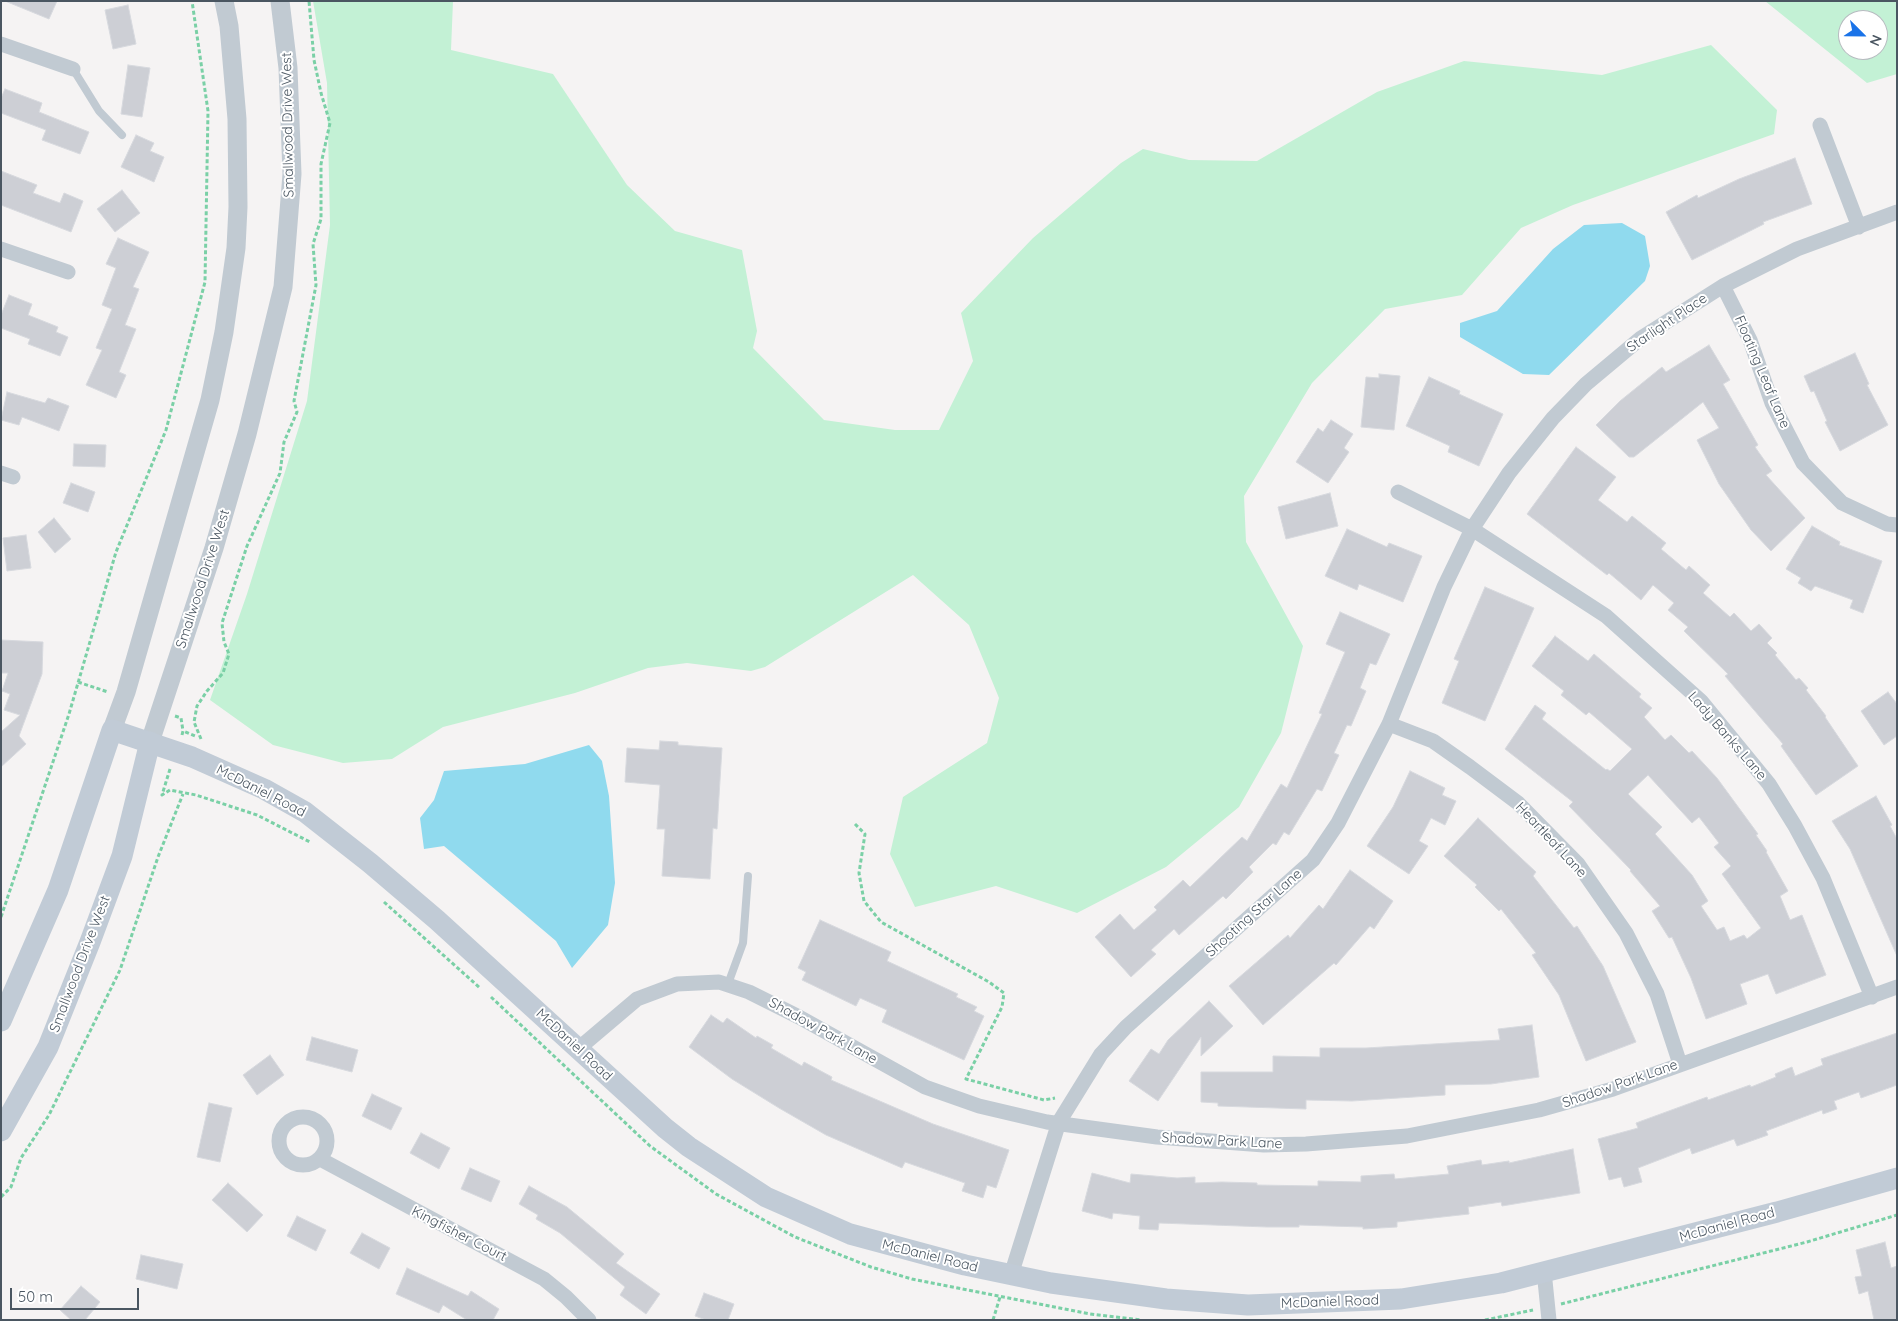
<!DOCTYPE html>
<style>
body{margin:0}
#map{position:relative;width:1898px;height:1321px;overflow:hidden;background:#f5f3f3;font-family:Quicksand,sans-serif}
canvas{display:block}
.frame{position:absolute;inset:0;border:2px solid #4a5661;pointer-events:none}
.north{position:absolute;left:1838px;top:10px;width:50px;height:50px;box-sizing:border-box;background:#fff;border:1px solid #b7bbc0;border-radius:50%;rotate:113deg;font-size:14px;font-weight:700;line-height:20px;text-align:center;color:#4a5661}
.north::after{content:'';display:block;margin:auto;width:18px;height:22px;background:#1a73e8;clip-path:polygon(50% 0,100% 100%,50% 72%,0 100%)}
.scale{position:absolute;left:10px;top:1288px;width:129px;height:22px;box-sizing:border-box;border:2px solid #4a5661;border-top:0;padding-left:6px;font-size:15px;line-height:18px;white-space:nowrap;color:#4a5661;-webkit-text-stroke:4px #fff;paint-order:stroke}
</style>
<div id="map">
<canvas width="1898" height="1321"></canvas>
<div class="frame"></div>
<div class="north">N</div>
<div class="scale">50 m</div>
</div>
<script>
const ctx = document.querySelector('canvas').getContext('2d');
ctx.lineJoin = 'round';
function fillPath(path, color) {
  ctx.fillStyle = color;
  ctx.fill(path, 'evenodd');
}
function toPath(rows) {
  const path = new Path2D();
  for (const r of rows) {
    if (r.length === 3) {
      path.moveTo(r[0] + r[2], r[1]);
      path.arc(r[0], r[1], r[2], 0, 2 * Math.PI);
      continue;
    }
    path.moveTo(r[0], r[1]);
    for (let i = 2; i < r.length; i += 2) path.lineTo(r[i], r[i + 1]);
  }
  return path;
}
function trace(path, color, width, dash) {
  ctx.strokeStyle = color;
  ctx.lineWidth = width;
  ctx.lineCap = dash ? 'butt' : 'round';
  ctx.setLineDash(dash || []);
  ctx.stroke(path);
}
function drawText(font, color, halo, rows, align = 'center') {
  ctx.font = font + ' Quicksand,sans-serif';
  ctx.lineWidth = 4;
  ctx.setLineDash([]);
  ctx.textBaseline = 'middle';
  ctx.strokeStyle = halo;
  ctx.fillStyle = color;
  for (const [text, x, y, turn = 0] of rows) {
    ctx.save();
    ctx.translate(x, y);
    ctx.rotate((+turn || 0) * Math.PI / 180);
    ctx.textAlign = isNaN(turn) ? turn : align;
    if (halo) ctx.strokeText(text, 0, 0);
    ctx.fillText(text, 0, 0);
    ctx.restore();
  }
}
const green = toPath([
 [313,1,453,1,451,50,553,74,627,185,675,231,742,250,757,331,753,348,824,420,895,430,939,430,973,361,961,313,1033,238,1121,163,1143,149,1189,160,1257,161,1377,92,1464,61,1602,75,1711,45,1777,110,1774,134,1573,205,1521,228,1462,295,1385,309,1312,383,1244,496,1246,542,1303,646,1281,733,1239,807,1166,867,1077,913,996,886,915,907,890,854,903,797,987,743,999,698,969,625,913,575,765,667,751,671,687,663,648,668,575,693,443,727,392,759,343,763,273,745,210,700,247,594,307,401,330,225,327,83],
 [1765,1,1897,1,1897,74,1867,83],
 [1848,20,1878,20,1878,50,1848,50]
]);
const water = toPath([
 [1622,223,1645,236,1650,266,1645,281,1549,375,1523,374,1460,337,1460,323,1497,311,1553,249,1584,225],
 [589,745,602,761,609,796,615,883,608,925,572,968,556,941,444,846,424,849,420,818,434,800,444,771,525,764]
]);
const building = toPath([
 [5,1,57,1,49,19,5,1],
 [128,5,136,44,113,49,105,10,128,5],
 [128,65,150,68,142,117,121,114,128,65],
 [5,89,42,103,39,112,89,132,80,154,42,140,46,130,1,113,1,98,5,89],
 [136,135,154,143,150,151,164,157,154,182,121,167,136,135],
 [1795,158,1812,204,1763,222,1764,224,1692,260,1666,212,1697,195,1698,198,1739,179,1795,158],
 [1,171,37,185,33,193,60,203,64,193,83,201,71,232,1,205,1,171],
 [122,190,140,213,115,232,97,209,122,190],
 [118,238,149,252,133,287,139,289,125,325,136,329,119,372,126,375,116,398,86,385,102,350,96,348,112,309,102,305,116,268,106,264,118,238],
 [9,295,32,304,28,315,58,327,56,332,68,337,60,356,28,344,30,339,1,328,1,315,9,295],
 [1709,345,1730,380,1723,384,1758,445,1755,447,1772,471,1766,475,1805,518,1771,551,1751,530,1719,484,1697,440,1719,428,1703,402,1634,457,1629,457,1596,425,1620,401,1662,367,1666,372,1709,345],
 [1855,353,1869,384,1867,385,1888,425,1840,451,1825,422,1827,421,1814,391,1811,392,1804,376,1855,353],
 [1379,374,1400,376,1394,430,1361,427,1366,377,1379,378,1379,374],
 [1429,377,1460,391,1459,394,1503,414,1479,466,1448,452,1450,446,1406,426,1429,377],
 [7,392,45,403,48,398,69,406,59,431,22,417,19,425,1,420,7,392],
 [1331,420,1353,434,1344,448,1349,452,1328,483,1296,462,1318,428,1323,432,1331,420],
 [74,444,106,445,105,467,73,466,74,444],
 [1576,447,1616,477,1598,500,1627,522,1632,516,1666,543,1661,549,1686,570,1689,566,1710,585,1703,593,1730,617,1734,613,1751,631,1759,624,1772,638,1767,643,1777,653,1775,655,1796,680,1799,678,1808,688,1806,690,1826,716,1825,717,1858,766,1816,795,1781,746,1783,744,1725,676,1728,674,1684,631,1688,627,1668,610,1674,603,1653,585,1641,600,1609,573,1607,575,1527,514,1576,447],
 [71,483,95,492,88,512,63,503,71,483],
 [1330,493,1338,526,1286,539,1278,507,1330,493],
 [54,518,71,539,55,553,38,532,54,518],
 [1812,526,1840,542,1839,545,1882,561,1863,613,1850,608,1853,600,1815,586,1811,591,1798,583,1801,578,1786,569,1812,526],
 [1347,529,1387,547,1389,543,1422,556,1403,602,1359,584,1357,590,1325,576,1347,529],
 [26,535,31,568,7,571,3,538,26,535],
 [1485,587,1534,608,1485,721,1442,703,1459,661,1454,659,1485,587],
 [1340,612,1390,634,1376,665,1370,663,1360,688,1366,691,1351,726,1347,725,1334,753,1339,755,1322,791,1317,789,1289,835,1284,832,1276,845,1273,843,1249,867,1253,872,1226,899,1223,896,1179,935,1174,929,1151,950,1156,954,1131,977,1095,937,1120,914,1134,930,1157,910,1154,907,1183,880,1190,887,1242,837,1247,841,1281,784,1287,788,1322,714,1319,713,1345,652,1326,644,1340,612],
 [1555,636,1588,661,1594,654,1641,694,1639,697,1652,708,1644,717,1665,740,1671,735,1689,753,1692,751,1717,778,1758,834,1756,835,1767,851,1766,852,1788,891,1780,896,1790,920,1802,915,1826,975,1776,994,1768,974,1740,984,1747,1004,1706,1019,1691,978,1672,937,1669,938,1652,911,1660,906,1630,871,1631,870,1569,806,1573,802,1505,749,1535,705,1546,713,1542,719,1606,770,1607,769,1610,771,1632,749,1589,712,1586,715,1561,695,1564,691,1532,666,1555,636],
 [1648,775,1692,823,1699,817,1719,843,1714,847,1731,866,1722,874,1761,928,1747,939,1744,935,1730,941,1724,927,1717,930,1701,906,1708,901,1692,875,1655,834,1662,827,1628,794,1648,775],
 [1,640,43,642,42,674,19,736,26,744,1,767,1,732,20,715,4,710,10,694,2,691,8,673,1,673,1,640],
 [1888,692,1897,704,1897,736,1884,745,1861,711,1888,692],
 [660,741,678,742,678,745,722,748,717,829,713,828,710,879,662,876,665,829,657,829,660,785,625,782,627,748,659,750,660,741],
 [1410,771,1445,788,1442,795,1456,801,1445,825,1431,818,1419,841,1428,846,1409,874,1367,846,1393,807,1410,771],
 [1876,796,1892,825,1890,826,1897,839,1897,956,1850,849,1832,821,1876,796],
 [1478,818,1536,872,1533,876,1574,928,1577,926,1603,966,1636,1042,1586,1061,1559,995,1532,955,1536,953,1501,909,1499,911,1475,887,1477,885,1444,856,1478,818],
 [1350,870,1393,901,1374,929,1370,926,1336,965,1334,963,1263,1025,1229,986,1288,935,1290,938,1319,905,1323,909,1350,870],
 [820,920,891,952,887,961,958,994,956,997,977,1007,974,1011,984,1016,964,1060,882,1022,887,1010,860,998,856,1006,802,980,806,972,798,968,820,920],
 [1209,1001,1233,1026,1201,1056,1201,1037,1158,1101,1129,1081,1151,1049,1159,1054,1168,1040,1209,1001],
 [711,1015,723,1023,727,1018,756,1038,757,1036,773,1045,771,1048,802,1066,804,1062,832,1077,831,1080,933,1124,1009,1150,996,1188,987,1185,983,1198,962,1191,965,1183,905,1162,902,1168,826,1135,779,1108,732,1079,689,1047,711,1015],
 [1532,1025,1539,1077,1491,1084,1445,1085,1445,1095,1352,1101,1306,1100,1306,1109,1218,1106,1218,1103,1201,1102,1201,1072,1273,1072,1273,1056,1320,1057,1320,1048,1366,1048,1500,1040,1498,1029,1532,1025],
 [1897,1033,1897,1085,1861,1098,1859,1092,1834,1101,1837,1109,1823,1114,1822,1110,1766,1131,1768,1135,1737,1146,1734,1139,1692,1154,1690,1148,1638,1168,1642,1182,1624,1187,1621,1177,1609,1180,1598,1139,1638,1128,1636,1123,1707,1097,1708,1100,1750,1085,1751,1087,1776,1077,1775,1074,1792,1067,1795,1076,1823,1065,1821,1059,1897,1033],
 [312,1037,358,1050,352,1072,306,1060,312,1037],
 [270,1055,284,1075,257,1095,243,1075,270,1055],
 [372,1094,402,1108,391,1130,362,1116,372,1094],
 [209,1103,232,1108,220,1162,197,1157,209,1103],
 [421,1133,450,1148,439,1169,410,1153,421,1133],
 [1573,1149,1580,1193,1502,1206,1501,1202,1468,1207,1469,1214,1397,1222,1397,1227,1363,1229,1363,1227,1299,1225,1299,1227,1267,1227,1159,1223,1158,1230,1139,1229,1140,1216,1113,1213,1112,1219,1082,1211,1092,1173,1130,1183,1131,1174,1177,1178,1195,1177,1195,1183,1222,1182,1257,1183,1257,1185,1318,1186,1318,1181,1361,1182,1361,1176,1394,1174,1395,1179,1449,1174,1447,1166,1481,1160,1482,1165,1509,1161,1509,1163,1573,1149],
 [470,1168,500,1181,491,1202,461,1189,470,1168],
 [228,1183,263,1215,247,1232,212,1200,228,1183],
 [529,1186,567,1207,624,1254,616,1263,660,1294,646,1314,620,1295,625,1287,560,1233,536,1219,538,1215,519,1204,529,1186],
 [297,1216,326,1230,316,1251,287,1236,297,1216],
 [362,1233,390,1248,379,1269,350,1253,362,1233],
 [1885,1242,1891,1268,1897,1266,1897,1320,1874,1320,1868,1291,1859,1294,1855,1277,1862,1276,1856,1250,1885,1242],
 [141,1255,183,1264,177,1289,136,1279,141,1255],
 [407,1268,468,1296,471,1291,499,1309,493,1320,467,1320,443,1305,439,1313,396,1294,407,1268],
 [81,1286,100,1302,85,1320,71,1320,60,1310,81,1286],
 [704,1293,734,1304,728,1320,706,1320,695,1316,704,1293]
]);
const path = toPath([
 [78,682,108,692],
 [175,716,181,718,183,731],
 [182,735,183,731,195,736],
 [201,739,194,722,197,706,207,691,223,673,229,654,224,642,222,623,247,546,280,473,284,442,297,412,294,401,316,285,313,244,321,219,321,164,330,123,321,93,314,60,309,1],
 [170,769,162,795,170,790,196,795,257,815,310,842],
 [855,824,865,834,859,873,864,901,881,922,989,982,1004,993,1002,1007,966,1079,1044,1100,1055,1098],
 [384,902,480,988],
 [1,917,69,714,116,552,166,430,205,282,208,111,192,1],
 [491,997,650,1146,716,1194,795,1237,871,1267,912,1279,1090,1314,1141,1320],
 [1,1197,11,1187,21,1158,49,1115,120,970,158,857,183,794],
 [1561,1304,1807,1242,1897,1215],
 [993,1320,1000,1297],
 [1485,1320,1533,1310]
]);
const service = toPath([
 [73,69,99,111,122,135],
 [728,984,743,943,748,876]
]);
const minor = toPath([
 [1,44,73,69],
 [1820,125,1859,227],
 [1,249,68,272],
 [1723,286,1750,340,1772,403,1803,463,1842,503,1887,524,1897,525],
 [1,473,13,477],
 [1398,492,1472,529,1606,616,1701,701,1769,784,1795,826,1823,878,1872,997],
 [1389,724,1433,741,1470,767,1518,803,1578,864,1626,933,1657,994,1680,1064],
 [578,1049,637,999,677,984,719,982,749,992,799,1017,925,1087,979,1106,1047,1122,1157,1137,1264,1145,1306,1144,1407,1136,1539,1110,1613,1089,1897,987],
 [303,1141,24],
 [320,1159,544,1279,566,1297,589,1320],
 [1544,1271,1549,1320],
 [1011,1275,1059,1122,1101,1054,1126,1027,1313,860,1338,823,1389,724,1444,587,1472,529,1509,473,1553,418,1586,384,1641,338,1723,286,1797,249,1897,212]
]);
const tertiary = toPath([
 [112,730,126,692,210,400,224,332,236,248,238,207,237,119,229,26,224,1],
 [150,742,214,548,247,434,283,287,292,174,288,68,280,1]
]);
const secondary = toPath([
 [1,1021,58,890,112,730,192,757,264,789,305,812,370,863,437,920,665,1128,689,1147,766,1197,850,1234,965,1265,1051,1283,1166,1299,1248,1305,1401,1299,1501,1283,1777,1212,1897,1178],
 [1,1131,48,1047,90,942,122,856,150,742]
]);
const streetNames = [
 ["Smallwood Drive West",288,125,-91],
 ["Starlight Place",1667,323,-34],
 ["Floating Leaf Lane",1762,372,67],
 ["Smallwood Drive West",203,579,-72],
 ["Lady Banks Lane",1727,736,49],
 ["McDaniel Road",261,791,27],
 ["Heartleaf Lane",1551,840,47],
 ["Shooting Star Lane",1254,913,-42],
 ["Smallwood Drive West",80,964,-69],
 ["Shadow Park Lane",823,1031,29],
 ["McDaniel Road",574,1045,43],
 ["Shadow Park Lane",1620,1084,-19],
 ["Shadow Park Lane",1222,1141,3],
 ["McDaniel Road",1727,1225,-15],
 ["Kingfisher Court",459,1234,27],
 ["McDaniel Road",930,1256,14],
 ["McDaniel Road",1330,1302,-2]
];
fillPath(green, '#c3f1d5');
fillPath(water, '#90daee');
fillPath(building, '#cdcfd5');
trace(building, '#d7d9de', 1);
trace(path, '#7ad0a6', 3, [4, 2.5]);
trace(service, '#c1cad2', 8);
trace(minor, '#c1cad2', 15);
trace(tertiary, '#c1cad2', 19);
trace(secondary, '#c1cbd6', 21);
drawText('14px', '#4a5661', '#fff', streetNames);
</script>
